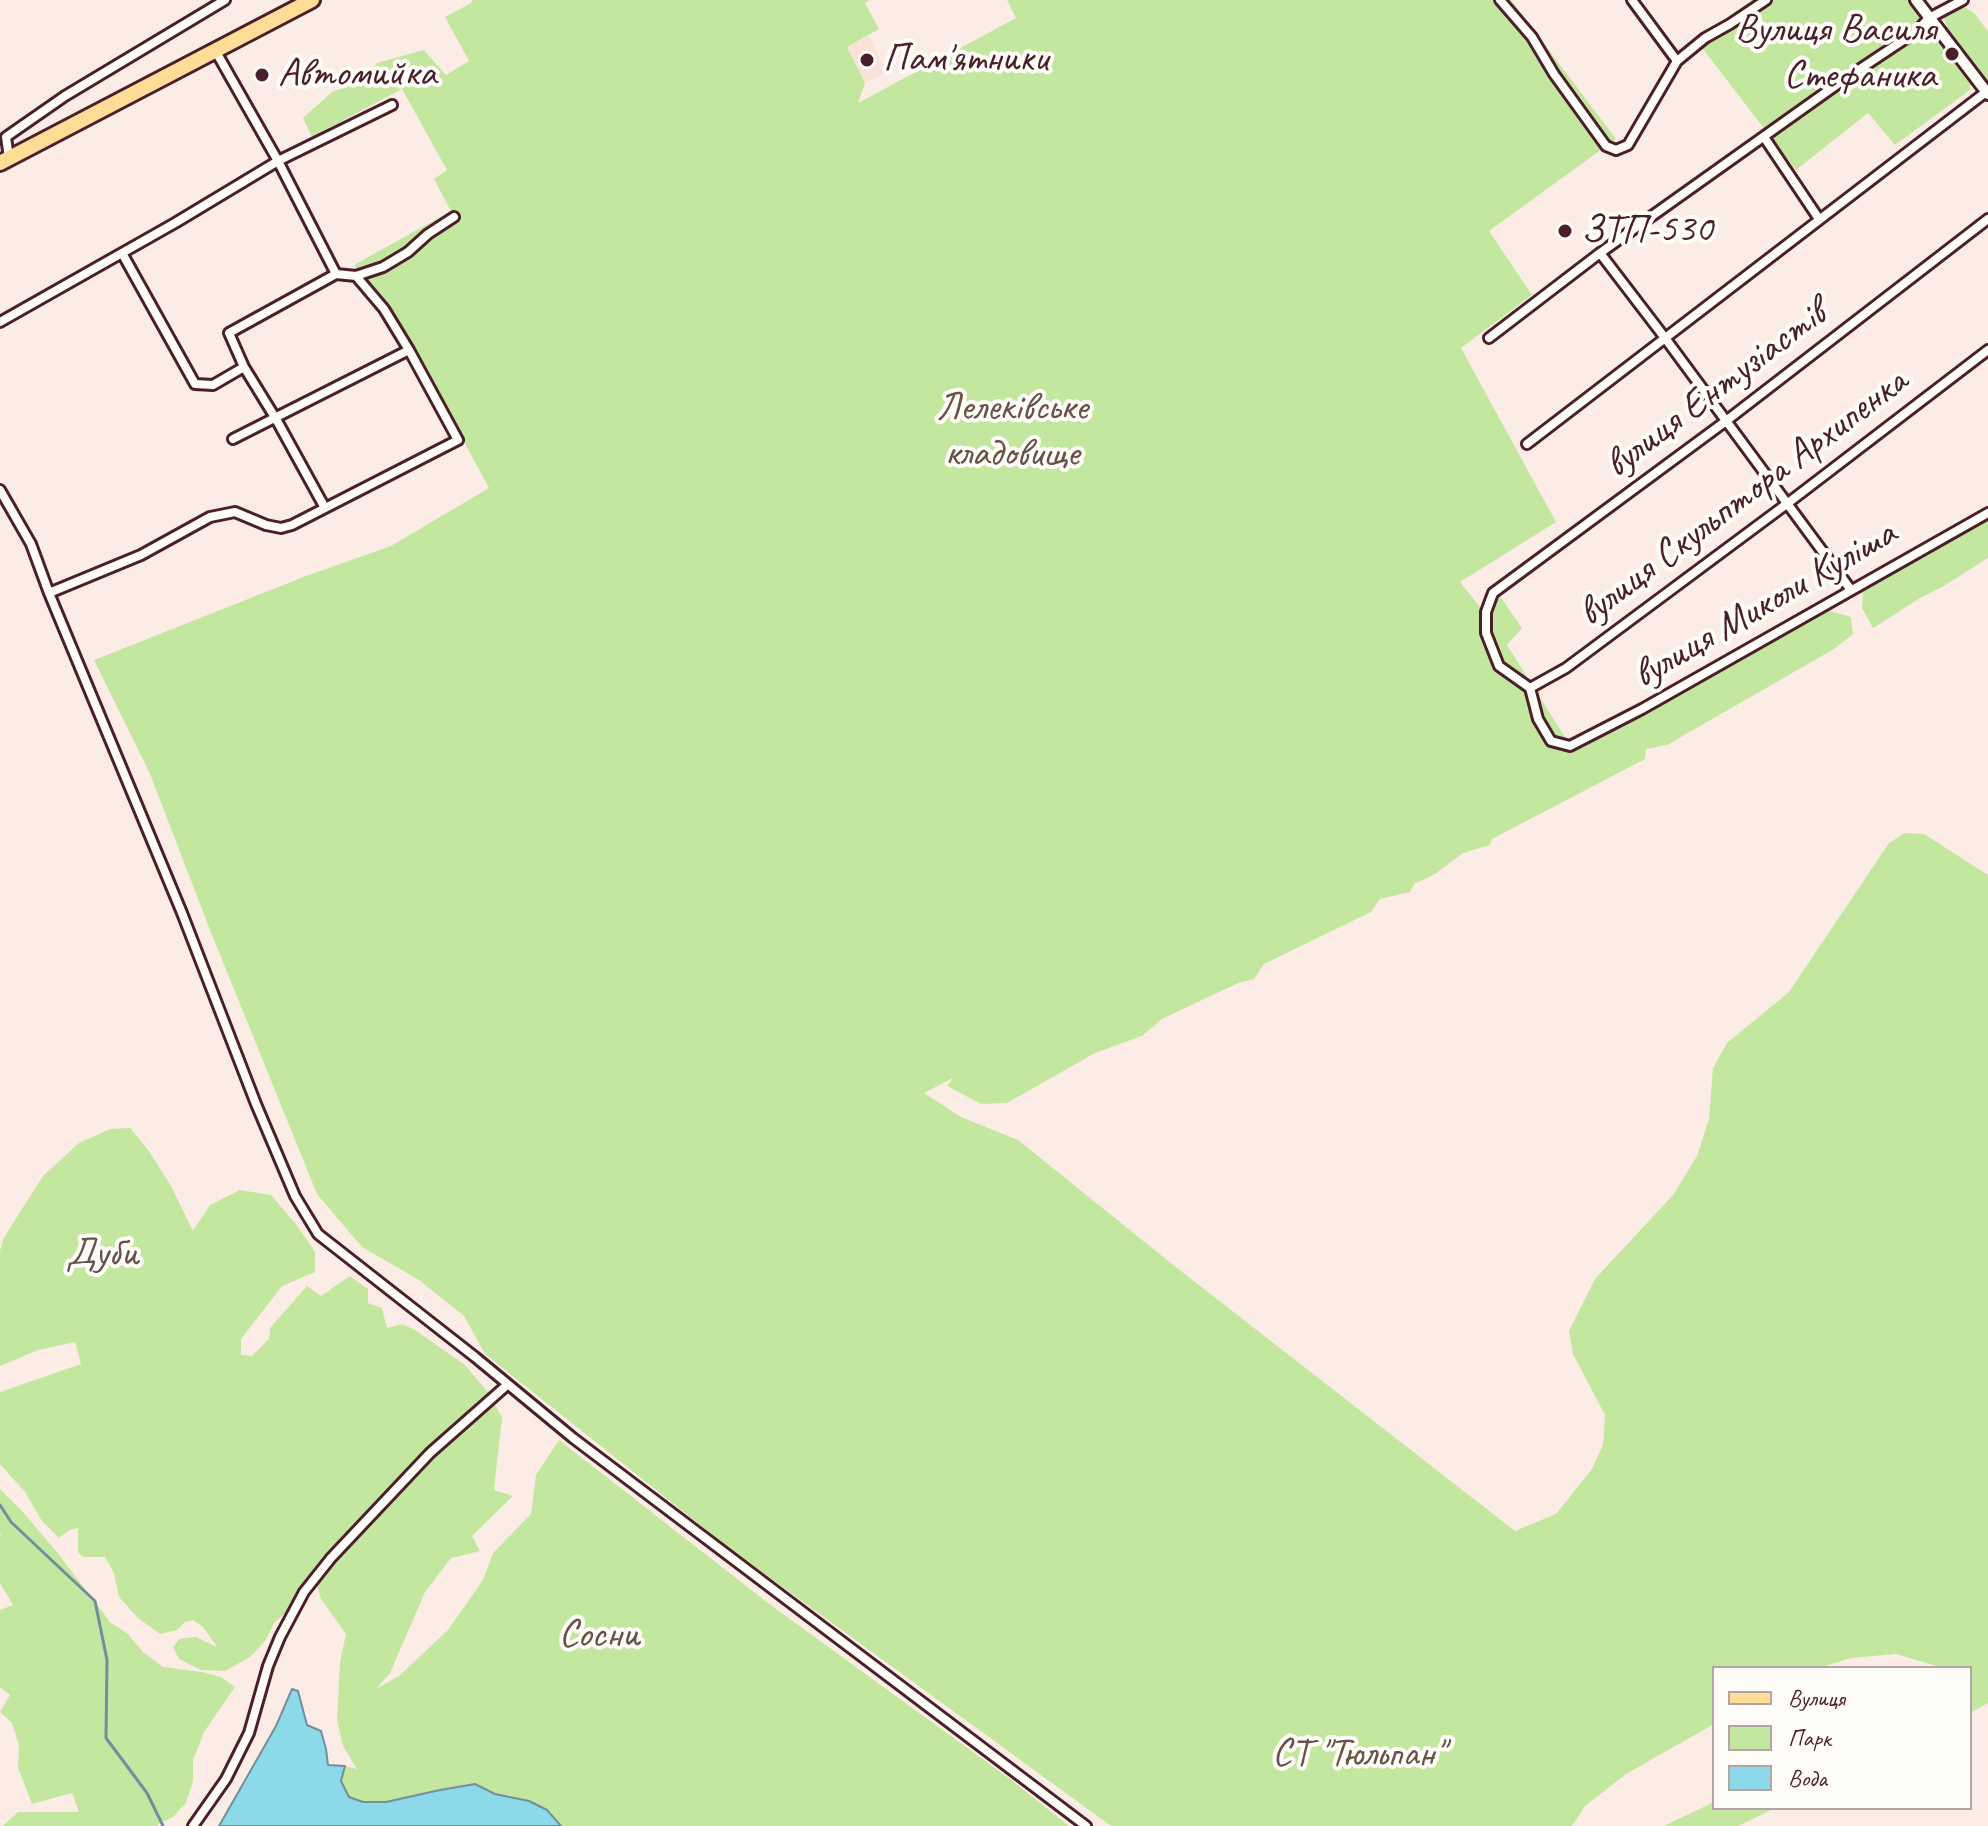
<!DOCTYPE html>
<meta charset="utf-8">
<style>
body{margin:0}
#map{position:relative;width:1988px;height:1826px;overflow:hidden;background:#fbede5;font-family:Caveat,sans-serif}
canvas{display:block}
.legend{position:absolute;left:1712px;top:1666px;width:260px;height:144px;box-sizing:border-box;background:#fdfcf7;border:2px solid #b5a4a5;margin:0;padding:10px 14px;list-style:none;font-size:24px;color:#4a1f2b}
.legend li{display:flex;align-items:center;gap:16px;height:40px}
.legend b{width:40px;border:2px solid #b5a4a5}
</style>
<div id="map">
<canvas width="1988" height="1826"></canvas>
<ul class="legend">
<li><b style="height:10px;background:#ffdd96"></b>Вулиця</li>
<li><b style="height:22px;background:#c4e7a0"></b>Парк</li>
<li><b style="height:22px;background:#8bd9e9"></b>Вода</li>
</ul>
</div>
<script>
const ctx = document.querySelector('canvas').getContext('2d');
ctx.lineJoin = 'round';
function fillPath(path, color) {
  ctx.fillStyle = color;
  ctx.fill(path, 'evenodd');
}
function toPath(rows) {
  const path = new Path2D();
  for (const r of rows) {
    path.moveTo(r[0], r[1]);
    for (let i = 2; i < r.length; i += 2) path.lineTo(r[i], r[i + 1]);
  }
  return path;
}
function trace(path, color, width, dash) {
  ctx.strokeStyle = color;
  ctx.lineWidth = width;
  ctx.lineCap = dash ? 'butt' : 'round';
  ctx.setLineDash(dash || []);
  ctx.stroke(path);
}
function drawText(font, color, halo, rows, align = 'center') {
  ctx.font = font + ' Caveat,sans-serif';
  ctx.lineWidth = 8;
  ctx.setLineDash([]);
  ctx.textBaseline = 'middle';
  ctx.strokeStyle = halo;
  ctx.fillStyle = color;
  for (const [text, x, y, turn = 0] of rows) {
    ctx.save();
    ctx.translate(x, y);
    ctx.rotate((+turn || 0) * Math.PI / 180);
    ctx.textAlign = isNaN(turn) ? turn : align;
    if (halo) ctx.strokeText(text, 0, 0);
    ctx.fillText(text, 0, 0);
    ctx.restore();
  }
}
const built = toPath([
 [868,36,887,72,865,83,847,47]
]);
const green = toPath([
 [473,0,870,0,865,3,879,29,847,47,865,83,858,103,1016,18,1007,0,1511,0,1616,139,1489,231,1532,295,1461,348,1556,522,1460,582,1480,607,1500,596,1522,628,1507,645,1573,750,1728,665,1791,628,1827,610,1851,617,1853,634,1834,649,1667,745,1646,749,1645,759,1492,839,1490,845,1463,853,1435,874,1414,884,1410,892,1380,899,1371,912,1264,964,1254,979,1238,983,1162,1019,1142,1036,1095,1053,1007,1103,981,1104,947,1086,953,1078,924,1093,961,1117,1018,1140,1172,1264,1515,1531,1556,1514,1592,1469,1603,1445,1605,1415,1573,1354,1569,1331,1595,1279,1673,1195,1697,1156,1709,1119,1713,1068,1727,1043,1789,992,1889,843,1905,833,1924,834,1988,875,1988,1703,1970,1713,1970,1668,1943,1668,1896,1654,1851,1658,1819,1668,1714,1668,1714,1724,1626,1774,1585,1806,1572,1826,1111,1826,729,1548,485,1354,464,1316,419,1280,362,1247,317,1194,210,930,150,774,94,660,306,576,391,546,489,488,403,329,354,265,451,211,434,179,447,170,402,89,312,137,303,118,332,92,365,80,377,63,424,50,446,75,469,61,445,17,471,3],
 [1752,0,1909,0,1971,82,1970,90,1895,145,1868,113,1796,170,1696,40],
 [1963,6,1974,13,1988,31,1988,81,1948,31,1944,18,1951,9],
 [1988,518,1988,558,1944,586,1920,598,1873,628,1862,608,1863,595,1861,588],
 [130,1128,149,1151,171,1186,193,1231,210,1205,240,1190,271,1195,296,1224,315,1252,315,1272,282,1286,241,1339,241,1355,252,1356,269,1339,270,1328,307,1286,321,1296,350,1276,368,1289,368,1303,382,1308,387,1328,402,1324,415,1330,465,1365,487,1391,502,1417,494,1490,513,1496,472,1536,480,1551,451,1558,425,1592,390,1673,376,1689,399,1676,448,1630,483,1580,493,1553,531,1514,536,1475,559,1440,768,1603,1010,1779,1069,1826,561,1826,547,1810,529,1801,495,1794,475,1784,386,1802,363,1802,349,1797,341,1781,345,1766,357,1769,343,1746,337,1721,340,1662,346,1634,321,1599,316,1581,307,1581,288,1611,275,1622,265,1641,250,1657,225,1671,201,1670,179,1659,173,1647,179,1639,196,1637,217,1647,203,1627,193,1620,185,1622,177,1630,160,1634,138,1618,119,1597,114,1573,105,1557,83,1557,78,1552,78,1528,70,1530,59,1538,42,1521,25,1492,0,1464,0,1392,81,1364,75,1342,38,1350,0,1366,0,1251,3,1239,43,1176,79,1143,110,1129],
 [0,1489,22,1511,56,1551,110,1622,128,1634,143,1652,163,1667,202,1672,221,1677,235,1687,204,1732,193,1760,193,1781,186,1803,173,1817,158,1824,158,1826,3,1826,18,1812,79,1812,72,1793,32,1804,18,1768,19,1746,12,1723,0,1712,10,1695,0,1687,0,1610,13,1605,0,1583,0,1535,2,1535,0,1533],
 [1714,1802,1714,1808,1775,1808,1738,1826,1664,1826]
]);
const water = toPath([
 [292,1689,298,1691,307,1725,321,1731,326,1749,328,1765,345,1766,341,1781,349,1797,363,1802,386,1802,440,1790,475,1784,495,1794,529,1801,547,1810,561,1826,219,1826,276,1726,292,1689]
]);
const stream = toPath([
 [0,1505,11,1522,95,1601,107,1660,106,1738,147,1793,163,1826]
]);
const minor = toPath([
 [1500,0,1532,37,1554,74,1606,146,1616,150,1628,145,1677,61,1705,38,1730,24,1766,0],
 [1632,0,1677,61],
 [215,50,278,161,336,274],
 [1764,137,1819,219],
 [9,158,6,137,65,96,225,0],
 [1988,219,1726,421,1493,593,1486,612,1486,633,1499,666,1530,688,1538,719,1551,741,1570,746,1642,709,1988,513],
 [122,253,195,384,213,385,244,367],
 [1600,253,1665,338,1851,590],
 [0,322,175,223,278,161,392,105],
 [1489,338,1600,253,1839,83,1917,31,1929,18,1963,0],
 [233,439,409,350],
 [1527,444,1986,92],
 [0,490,31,544,49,593,182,913,256,1104,295,1196,318,1234,475,1357,573,1438,1086,1826],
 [325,508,276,419,244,367,229,333,336,274,356,276,383,267,408,252,428,234,454,217],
 [49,593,141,555,210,517,235,512,266,525,281,528,292,525,458,440,409,350,384,309,356,276],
 [1530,688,1566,668,1788,503,1988,350],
 [193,1826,226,1779,249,1733,268,1666,280,1637,304,1592,331,1558,430,1453,507,1385]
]);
const tertiary = toPath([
 [1916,0,1988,94]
]);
const primary = toPath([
 [0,163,312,0]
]);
const markers = [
 [1952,54,8,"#4a1f2b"],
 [867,60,8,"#4a1f2b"],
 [262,75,8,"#4a1f2b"],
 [1565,231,8,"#4a1f2b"]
];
const poiNames = [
 ["Вулиця Василя",1936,31,"right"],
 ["Стефаника",1936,77,"right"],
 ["Пам'ятники",883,60],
 ["Автомийка",278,75],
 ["ЗТП-530",1581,231]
];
const streetNames = [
 ["вулиця Ентузіастів",1716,390,-37],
 ["вулиця Скульптора Архипенка",1743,498,-37],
 ["вулиця Миколи Куліша",1765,605,-30]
];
const parkNames = [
 ["Лелеківське",1012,409],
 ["кладовище",1012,455],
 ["Дуби",102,1255],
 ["Сосни",599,1636],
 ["СТ \"Тюльпан\"",1358,1755]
];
fillPath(built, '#fae2d8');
fillPath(green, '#c4e7a0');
fillPath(water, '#8bd9e9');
trace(water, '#718f9d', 2);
trace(stream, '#718f9d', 3);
trace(minor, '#4a1f2b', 14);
trace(tertiary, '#4a1f2b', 16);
trace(primary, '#4a1f2b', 20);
trace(minor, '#fdfcf7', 8);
trace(tertiary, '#fdfcf7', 10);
trace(primary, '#ffdd96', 14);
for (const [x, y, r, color] of markers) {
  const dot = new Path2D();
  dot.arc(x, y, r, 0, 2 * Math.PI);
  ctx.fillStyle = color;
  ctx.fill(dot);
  trace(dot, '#fdfcf7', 3);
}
drawText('40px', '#4a1f2b', '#fdfcf7', poiNames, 'left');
drawText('40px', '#4a1f2b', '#fdfcf7', streetNames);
drawText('40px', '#685148', '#fdfcf7', parkNames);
</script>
